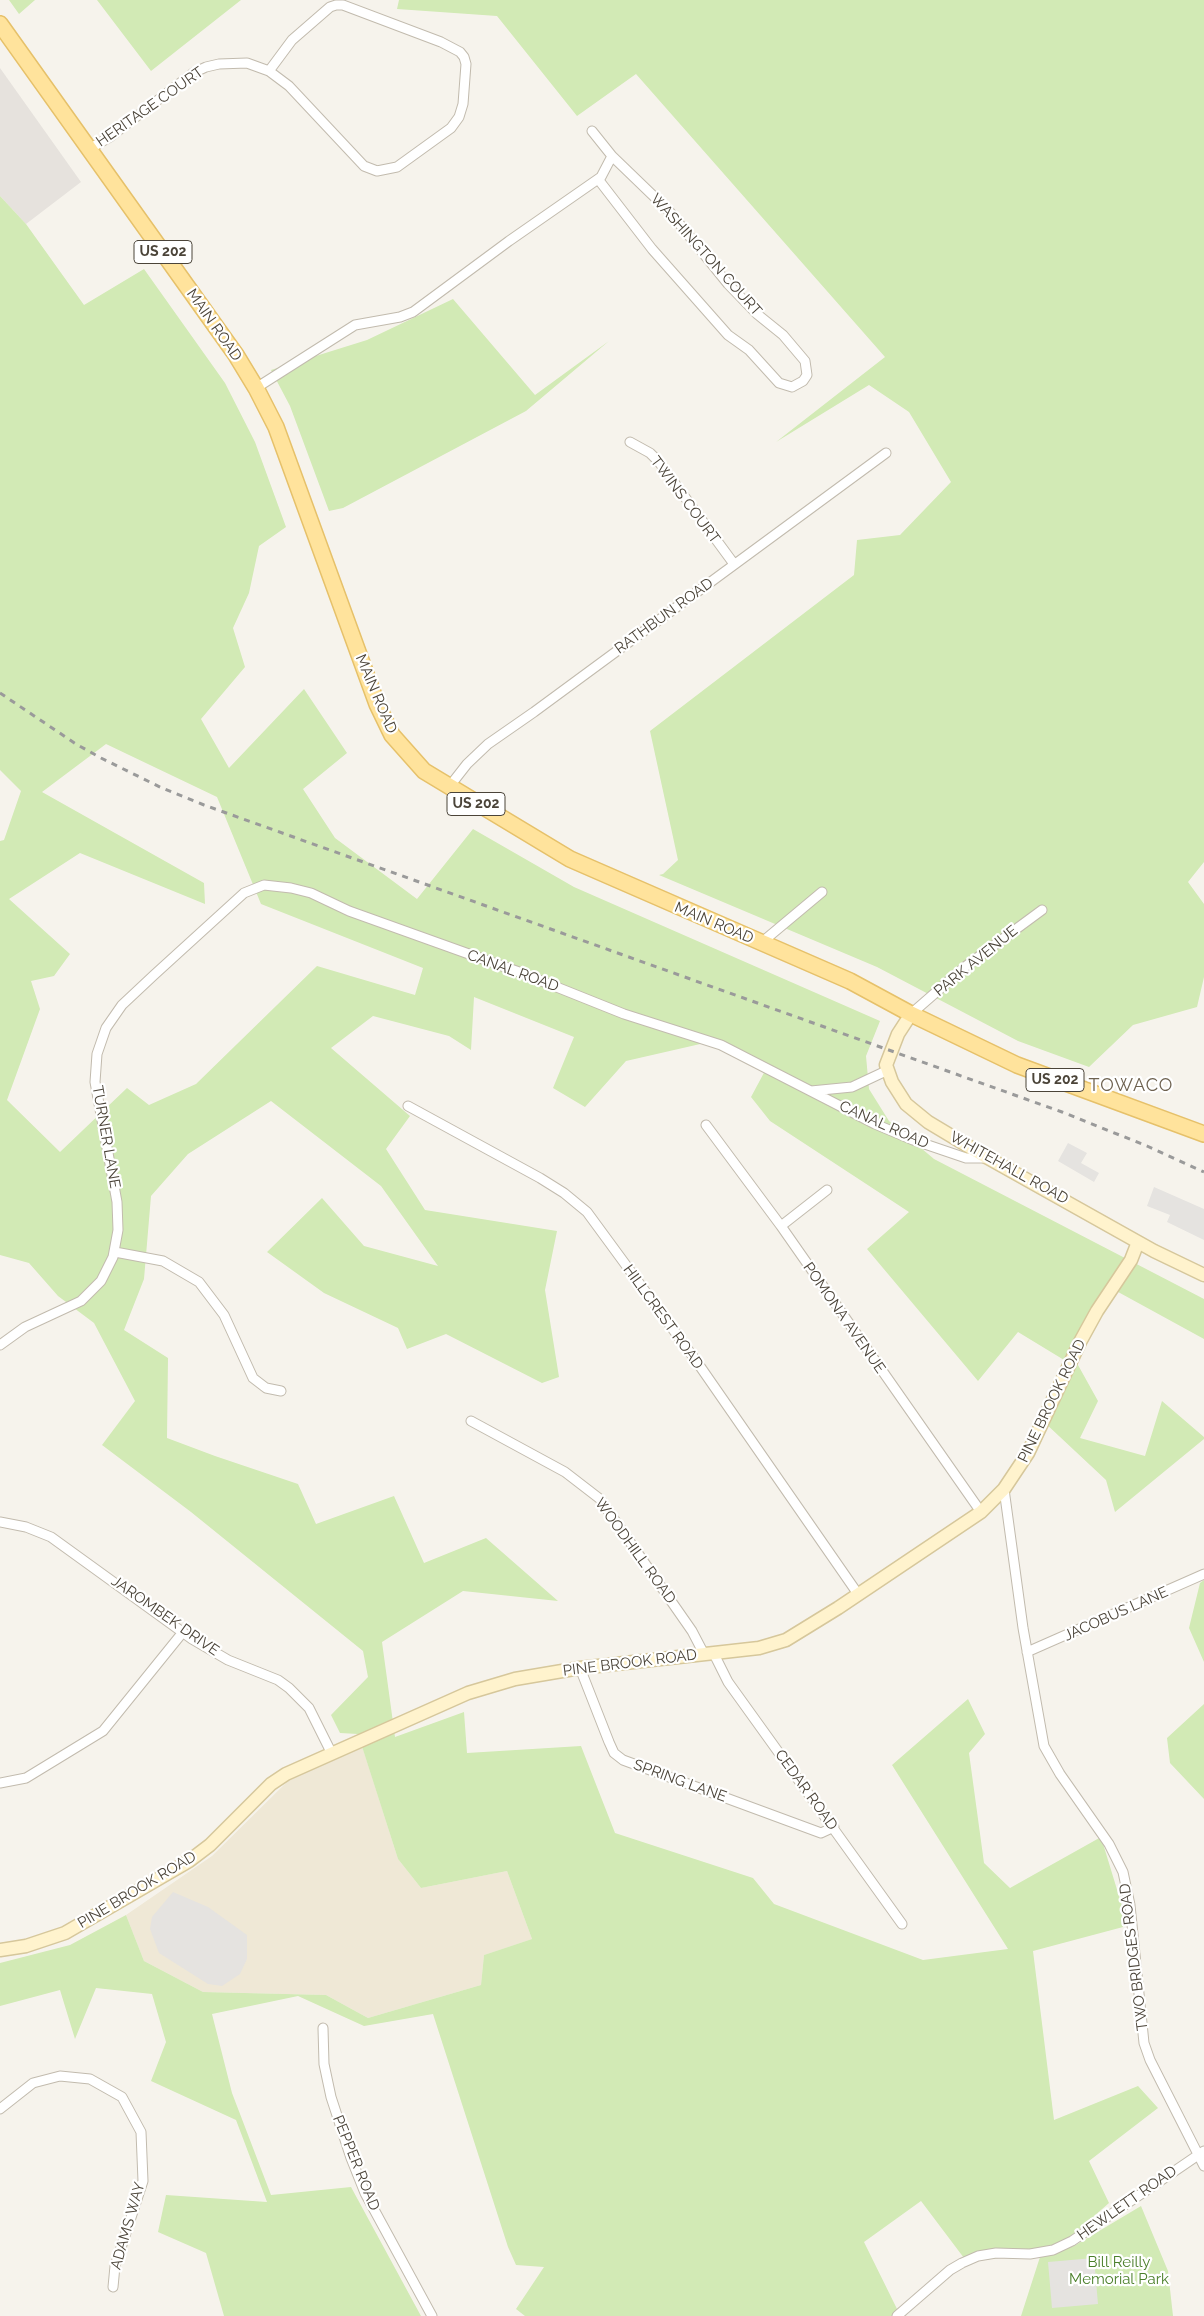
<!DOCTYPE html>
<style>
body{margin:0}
canvas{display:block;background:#f6f3ec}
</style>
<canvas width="1204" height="2316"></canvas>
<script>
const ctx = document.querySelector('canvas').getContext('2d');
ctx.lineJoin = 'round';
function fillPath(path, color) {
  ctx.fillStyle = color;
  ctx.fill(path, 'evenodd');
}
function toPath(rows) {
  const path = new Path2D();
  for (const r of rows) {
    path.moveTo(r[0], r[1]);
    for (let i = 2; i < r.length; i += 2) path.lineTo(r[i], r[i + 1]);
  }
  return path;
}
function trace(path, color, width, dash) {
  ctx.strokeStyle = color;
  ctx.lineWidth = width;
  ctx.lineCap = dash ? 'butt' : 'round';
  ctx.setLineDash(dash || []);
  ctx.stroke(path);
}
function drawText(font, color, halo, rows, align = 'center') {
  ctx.font = font + ' Raleway,sans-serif';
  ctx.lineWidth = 4.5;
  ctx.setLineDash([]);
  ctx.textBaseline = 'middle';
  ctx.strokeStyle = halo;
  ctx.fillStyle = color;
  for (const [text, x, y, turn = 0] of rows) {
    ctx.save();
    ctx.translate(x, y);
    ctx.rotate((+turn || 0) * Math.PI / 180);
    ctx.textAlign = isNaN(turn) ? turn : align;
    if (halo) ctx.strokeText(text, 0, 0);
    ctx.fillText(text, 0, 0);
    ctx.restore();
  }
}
const industrial = toPath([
 [0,68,81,182,26,224,0,196]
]);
const education = toPath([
 [362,1746,398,1859,421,1888,507,1871,532,1939,484,1955,481,1985,368,2018,326,1995,203,1992,144,1961,126,1915,212,1856,291,1778]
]);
const green = toPath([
 [9,0,35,0,19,14],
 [97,0,241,0,151,71],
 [399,0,1204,0,1204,862,1188,882,1204,904,1204,977,1197,1007,1133,1025,1089,1067,1018,1041,877,967,659,875,663,874,678,860,650,731,854,575,857,540,900,535,951,482,909,412,869,385,776,442,885,357,636,74,577,116,497,16,397,9],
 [0,196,26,224,84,305,144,269,225,383,255,442,286,527,259,546,249,593,233,628,245,667,201,719,229,768,304,689,347,753,303,789,335,838,417,899,473,829,574,887,880,1021,866,1056,869,1089,889,1121,934,1159,1204,1299,1204,1339,1109,1287,1073,1356,1098,1401,1080,1438,1145,1456,1162,1401,1204,1437,1204,1439,1115,1512,1106,1480,1044,1422,1069,1363,1018,1332,978,1381,867,1249,909,1212,770,1121,751,1097,766,1069,709,1042,626,1061,585,1107,553,1088,574,1037,474,997,471,1050,449,1036,373,1016,331,1048,410,1116,386,1149,425,1210,557,1231,545,1290,559,1377,542,1383,446,1334,407,1349,398,1328,324,1293,267,1252,322,1198,364,1246,438,1266,381,1186,271,1101,188,1154,151,1196,144,1279,124,1330,168,1358,167,1438,215,1456,298,1484,316,1524,394,1496,424,1563,486,1538,558,1601,463,1591,382,1642,395,1737,464,1712,467,1753,581,1746,615,1833,753,1878,774,1904,923,1960,1008,1949,892,1765,968,1699,985,1734,969,1753,984,1863,1010,1888,1101,1837,1122,1906,1123,1927,1033,1951,1054,2120,1138,2086,1158,2108,1089,2161,1109,2203,1054,2251,967,2262,921,2201,864,2242,899,2313,907,2316,525,2316,516,2309,544,2267,516,2265,508,2247,433,2014,364,2026,298,1996,212,2014,232,2093,271,2195,351,2187,421,2316,224,2316,206,2253,158,2232,166,2195,267,2202,236,2120,151,2081,166,2042,152,1994,96,1988,75,2039,60,1990,0,2006,0,1963,70,1945,126,1915,144,1961,203,1992,326,1995,368,2018,481,1985,484,1955,532,1939,507,1871,421,1888,398,1859,358,1734,340,1733,331,1715,368,1677,363,1651,191,1512,102,1445,135,1401,94,1323,58,1296,29,1263,0,1255,0,841,4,840,21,791,0,770],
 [106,744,217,797,261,904,423,968,415,995,317,966,196,1084,149,1105,127,1088,60,1152,7,1100,40,1009,31,981,54,976,70,954,9,899,80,853,205,904,204,883,42,792],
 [453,299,535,395,609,341,526,411,343,508,329,511,290,406,271,370,367,340],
 [1204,1580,1204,1662,1189,1628,1200,1583],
 [1204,1704,1204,1799,1170,1763,1167,1738],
 [1141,2206,1168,2271,1173,2316,1021,2316,1040,2257,1074,2246]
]);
const parking = toPath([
 [1068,1143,1087,1153,1081,1163,1099,1173,1094,1182,1058,1161],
 [1154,1187,1204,1209,1204,1240,1167,1222,1170,1215,1147,1206],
 [173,1892,208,1907,247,1935,247,1959,240,1974,222,1986,208,1984,159,1953,150,1929,152,1917],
 [1094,2258,1098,2304,1052,2308,1048,2262]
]);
const street = toPath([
 [336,5,343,5,441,42,460,52,464,57,466,64,463,104,459,117,451,128,397,167,377,171,364,166,289,86,269,71,292,40,330,7,336,5],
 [89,149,110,137,193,73,206,67,219,64,247,63,269,71],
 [598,179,652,249,728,335,749,350,779,383,792,387,803,381,807,375,805,361,783,335,757,314,728,284,669,211,612,156],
 [256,388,355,325,400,317,413,312,509,241,601,177,612,156,592,131],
 [630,442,650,453,659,462,734,564],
 [449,787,467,764,488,744,534,712,886,453],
 [761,943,822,892],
 [911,1014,966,966,1042,910],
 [811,1091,852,1087,886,1071],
 [408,1106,540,1178,564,1193,587,1212,697,1362,858,1594],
 [706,1125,781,1226,981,1512],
 [781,1226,827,1190],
 [115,1252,163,1261,199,1282,224,1315,253,1378,266,1388,281,1391],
 [0,1345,25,1327,81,1301,101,1281,113,1257,118,1230,117,1202,95,1082,97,1054,106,1028,122,1005,154,975,244,893,264,885,291,888,311,893,349,911,519,972,624,1014,721,1045,875,1124,913,1140,966,1158,987,1158],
 [471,1421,565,1472,600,1499,692,1631,704,1654],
 [1004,1489,1023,1628,1044,1746,1060,1774,1109,1844,1123,1872,1130,1905,1144,2043,1150,2060,1204,2166],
 [0,1522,26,1527,51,1537,192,1639,228,1660,278,1680,289,1688,309,1708,331,1752],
 [1027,1652,1204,1574],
 [714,1654,728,1682,902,1924],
 [580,1668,609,1742,614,1753,623,1760,821,1833,834,1827],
 [0,1783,26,1778,103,1731,183,1632],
 [323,2028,324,2064,331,2097,351,2158,365,2193,432,2316],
 [0,2109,33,2083,60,2076,90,2079,122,2097,141,2132,143,2181,115,2266,113,2287],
 [897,2316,950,2270,962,2263,978,2256,996,2253,1030,2254,1053,2250,1072,2241,1204,2151]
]);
const secondary = toPath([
 [911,1014,898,1034,886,1065,892,1082,906,1104,928,1122,988,1158,1154,1251,1204,1275],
 [0,1950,26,1946,65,1933,189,1861,210,1845,271,1784,286,1774,468,1693,515,1679,580,1668,759,1648,786,1640,838,1608,981,1512,1004,1489,1028,1453,1080,1342,1097,1311,1131,1260,1138,1242]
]);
const primary = toPath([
 [0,24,236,355,256,388,276,427,377,704,392,735,424,771,570,859,850,981,911,1014,1017,1065,1204,1134]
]);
const rail = toPath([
 [0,693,76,744,101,758,162,788,204,805,1062,1112,1147,1146,1204,1172]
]);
const shields = [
 [163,252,58],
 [476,804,58],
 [1055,1080,58]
];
const shieldNames = [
 ["US 202",163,252],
 ["US 202",476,804],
 ["US 202",1055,1080]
];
const streetNames = [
 ["HERITAGE COURT",150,107,-35],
 ["WASHINGTON COURT",706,255,48],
 ["MAIN ROAD",214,325,55],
 ["TWINS COURT",685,500,53],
 ["RATHBUN ROAD",664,616,-36],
 ["MAIN ROAD",376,694,67],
 ["MAIN ROAD",714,923,23],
 ["PARK AVENUE",976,961,-39],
 ["CANAL ROAD",513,971,20],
 ["CANAL ROAD",884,1125,24],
 ["TURNER LANE",106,1137,80],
 ["WHITEHALL ROAD",1009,1168,29],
 ["HILLCREST ROAD",663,1317,54],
 ["POMONA AVENUE",844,1318,55],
 ["PINE BROOK ROAD",1052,1401,-64],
 ["WOODHILL ROAD",635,1551,54],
 ["JACOBUS LANE",1116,1614,-24],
 ["JAROMBEK DRIVE",165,1616,35],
 ["PINE BROOK ROAD",630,1663,-7],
 ["SPRING LANE",680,1781,20],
 ["CEDAR ROAD",806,1790,54],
 ["PINE BROOK ROAD",137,1890,-31],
 ["TWO BRIDGES ROAD",1134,1957,-97],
 ["PEPPER ROAD",356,2163,68],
 ["HEWLETT ROAD",1127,2203,-35],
 ["ADAMS WAY",128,2226,-74]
];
const parkNames = [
 ["Bill Reilly",1119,2262],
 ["Memorial Park",1119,2279]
];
const quarterNames = [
 ["TOWACO",1131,1086]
];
fillPath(industrial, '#e6e2dd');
fillPath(education, '#efe8d6');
fillPath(green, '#d2eab5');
fillPath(parking, '#e5e3e0');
trace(street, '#c2bbae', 11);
trace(secondary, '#d6c79b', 15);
trace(primary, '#e6c16a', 18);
trace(street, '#fff', 9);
trace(secondary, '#fff3cd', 12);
trace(primary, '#ffe39c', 15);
trace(rail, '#9a9a9a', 3, [6, 6]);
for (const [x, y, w] of shields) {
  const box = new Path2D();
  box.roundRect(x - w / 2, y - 11.5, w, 23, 4);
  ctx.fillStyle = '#fff';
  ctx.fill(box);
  trace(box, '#4b4439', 1);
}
drawText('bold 14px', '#4b4439', null, shieldNames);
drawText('15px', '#4b4439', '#fff', streetNames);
drawText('15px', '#4a7f2a', '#fff', parkNames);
ctx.letterSpacing = '1px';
drawText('18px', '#6e6250', '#fff', quarterNames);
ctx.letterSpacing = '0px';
</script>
